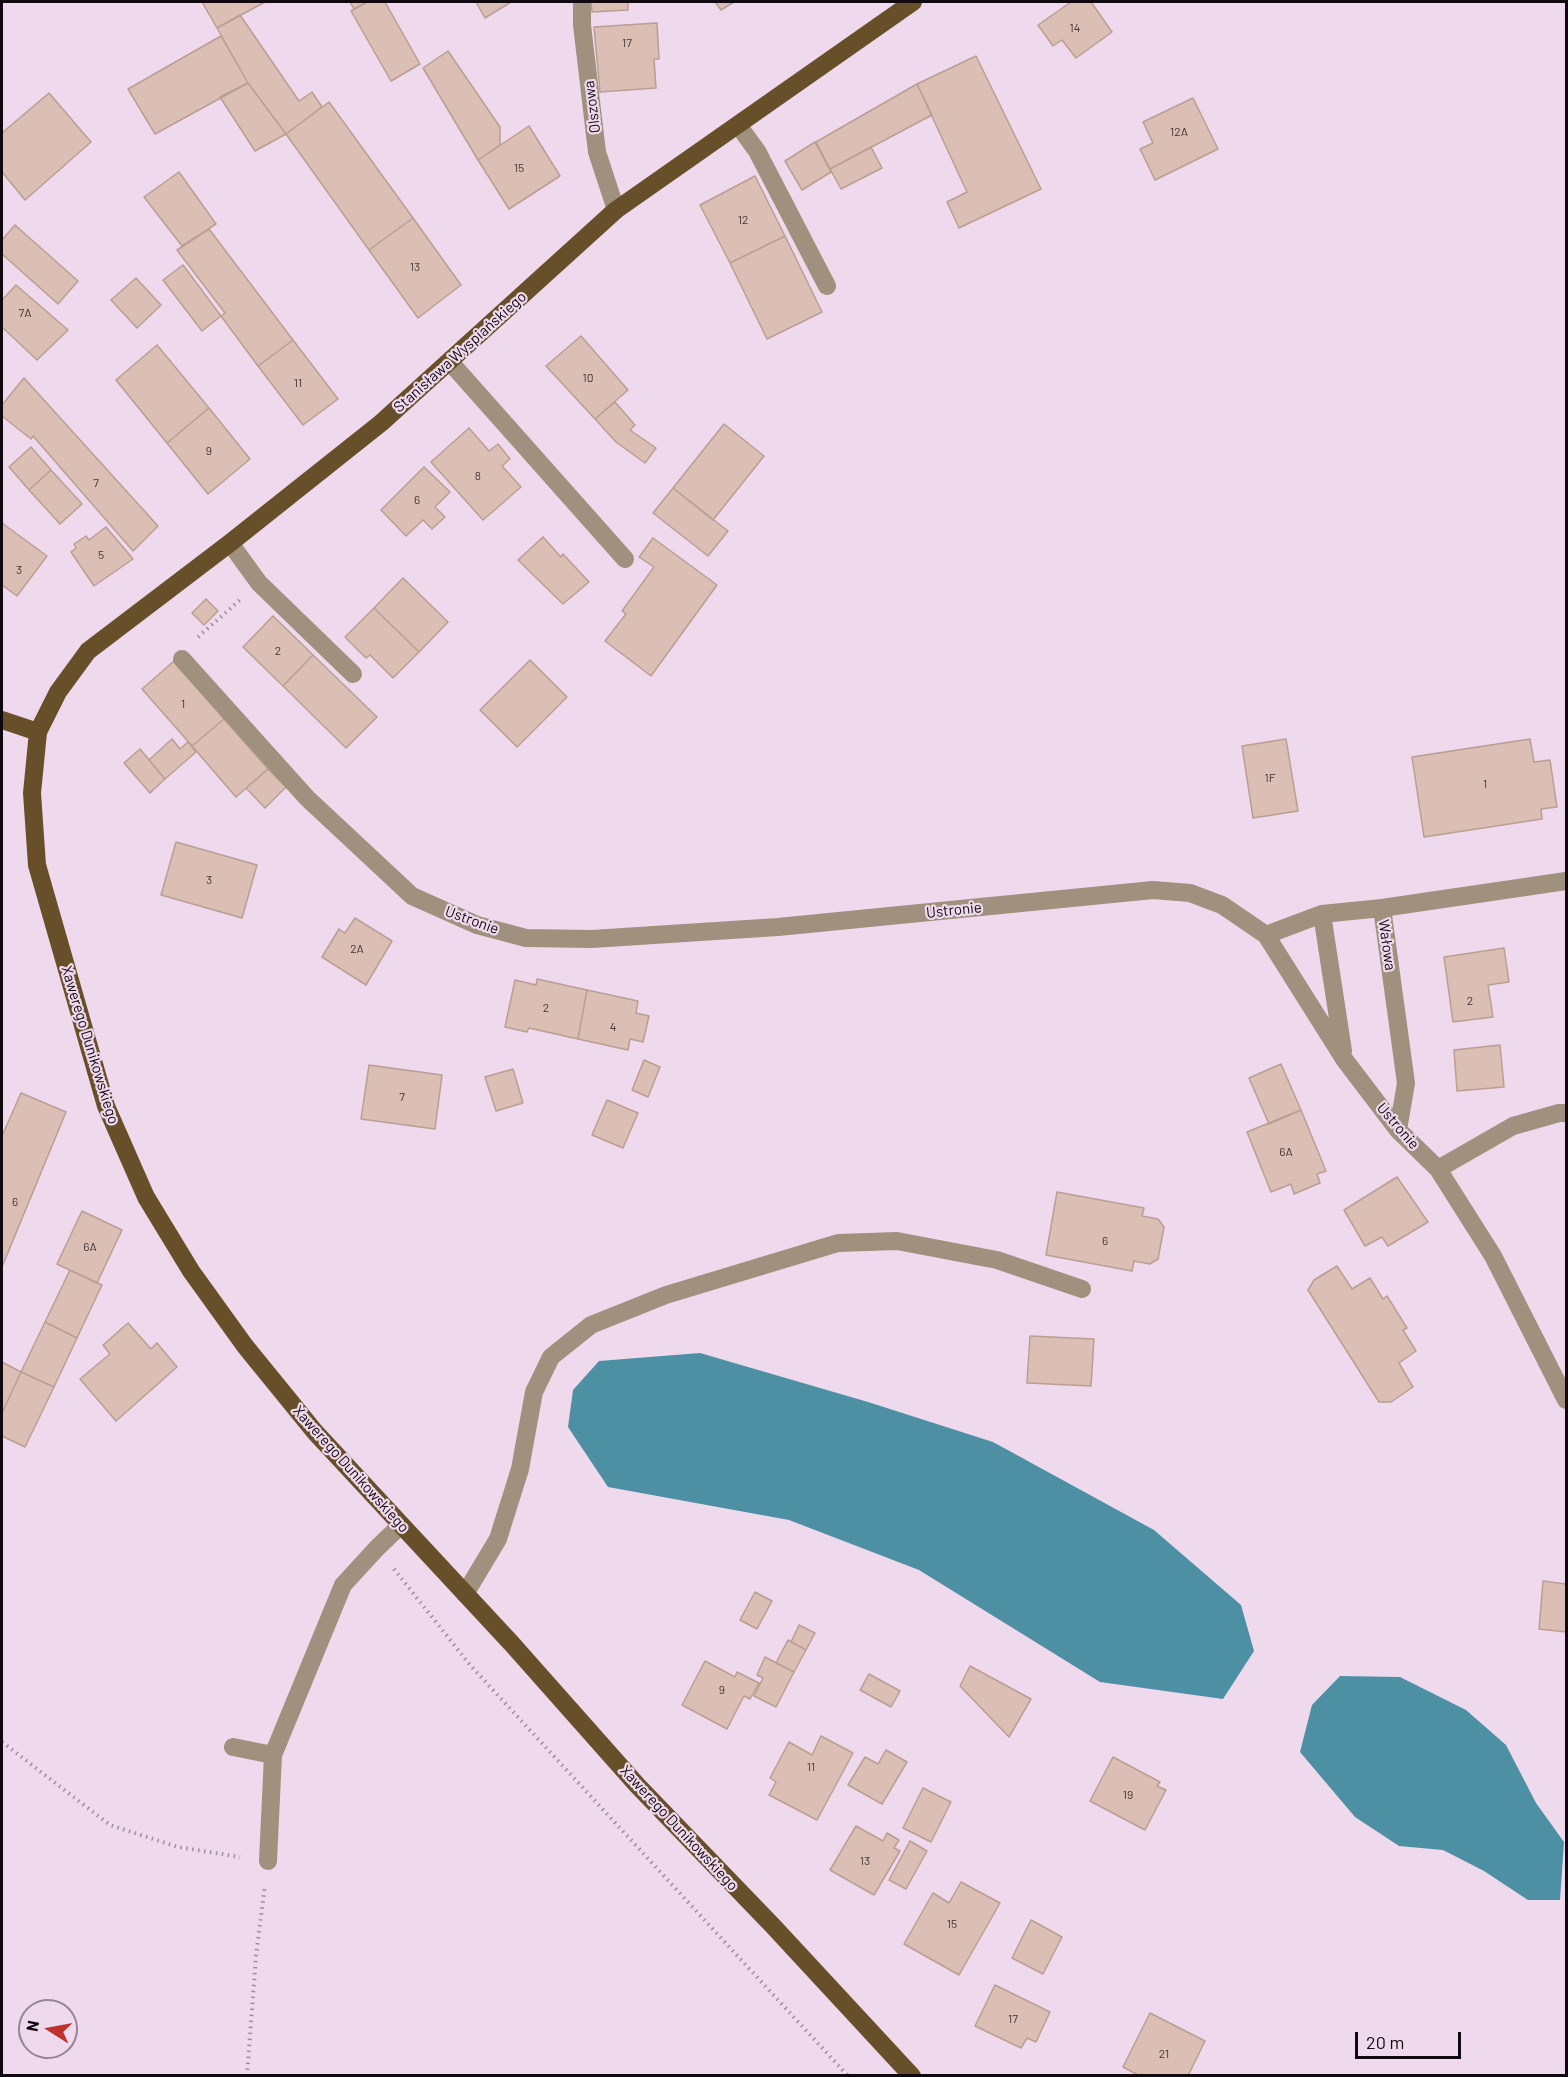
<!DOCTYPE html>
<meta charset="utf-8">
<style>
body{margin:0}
#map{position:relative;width:1568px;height:2077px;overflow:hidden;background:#efd9ed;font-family:Barlow,sans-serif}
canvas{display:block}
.frame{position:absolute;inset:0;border:3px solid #10090f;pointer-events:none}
.north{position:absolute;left:18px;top:1999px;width:60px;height:60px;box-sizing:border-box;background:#efd9ed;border:2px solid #968694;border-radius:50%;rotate:281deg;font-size:16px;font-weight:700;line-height:24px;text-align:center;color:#10090f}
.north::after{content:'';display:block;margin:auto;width:21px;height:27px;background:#c0312d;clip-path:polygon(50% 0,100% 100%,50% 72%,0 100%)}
.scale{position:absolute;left:1355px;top:2032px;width:106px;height:27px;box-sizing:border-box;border:3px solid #10090f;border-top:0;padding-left:8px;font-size:18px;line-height:21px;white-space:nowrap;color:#10090f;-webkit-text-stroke:4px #efd9ed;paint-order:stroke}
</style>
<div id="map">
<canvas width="1568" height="2077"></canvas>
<div class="frame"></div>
<div class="north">N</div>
<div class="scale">20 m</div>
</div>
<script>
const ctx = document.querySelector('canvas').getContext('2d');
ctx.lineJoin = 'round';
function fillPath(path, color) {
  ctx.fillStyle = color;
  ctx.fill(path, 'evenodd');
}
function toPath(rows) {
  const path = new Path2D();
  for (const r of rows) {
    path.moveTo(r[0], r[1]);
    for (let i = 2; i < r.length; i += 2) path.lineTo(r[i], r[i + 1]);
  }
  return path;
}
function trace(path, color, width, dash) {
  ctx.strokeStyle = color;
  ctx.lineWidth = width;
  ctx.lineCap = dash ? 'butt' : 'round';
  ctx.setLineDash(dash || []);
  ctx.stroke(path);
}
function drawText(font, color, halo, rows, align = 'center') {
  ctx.font = font + ' Barlow,sans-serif';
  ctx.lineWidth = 4.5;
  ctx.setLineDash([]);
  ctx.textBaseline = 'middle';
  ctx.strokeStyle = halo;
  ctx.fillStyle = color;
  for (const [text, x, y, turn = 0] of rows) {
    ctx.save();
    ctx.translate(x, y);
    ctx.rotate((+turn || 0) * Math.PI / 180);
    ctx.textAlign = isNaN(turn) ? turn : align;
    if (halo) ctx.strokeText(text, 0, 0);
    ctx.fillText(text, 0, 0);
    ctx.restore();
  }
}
const water = toPath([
 [700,1353,868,1402,993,1442,1154,1530,1241,1605,1254,1651,1223,1699,1100,1682,919,1570,789,1520,608,1487,568,1427,573,1390,599,1361],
 [1340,1676,1400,1677,1466,1710,1506,1745,1536,1803,1564,1842,1560,1900,1528,1900,1484,1871,1443,1850,1399,1846,1355,1817,1300,1752,1312,1705]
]);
const building = toPath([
 [202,2,265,2,217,28,202,2],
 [350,2,367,2,354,9,350,2],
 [367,2,385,2,420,64,391,81,351,11,367,2],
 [476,2,511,2,485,18,476,2],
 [591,2,628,2,628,10,592,12,591,2],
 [715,2,734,2,721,10,715,2],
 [1071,2,1091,2,1112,32,1076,58,1062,40,1053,46,1038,25,1071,2],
 [240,15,299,101,312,92,322,107,286,134,248,83,217,28,240,15],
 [657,23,659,59,654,59,656,88,600,92,594,27,657,23],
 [221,36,248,83,155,134,128,89,221,36],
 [448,51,500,127,500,145,478,160,423,68,448,51],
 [976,56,1041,189,959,228,947,202,967,192,917,84,976,56],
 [248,83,286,134,255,151,220,97,248,83],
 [917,84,932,115,830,169,816,142,917,84],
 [49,93,91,142,25,200,2,172,2,133,49,93],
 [1193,98,1218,149,1155,180,1140,149,1153,143,1143,122,1193,98],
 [329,102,413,218,369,250,286,134,329,102],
 [529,126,560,176,509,209,478,160,529,126],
 [815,142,831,172,802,190,785,161,815,142],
 [871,147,882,168,841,189,830,169,871,147],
 [179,172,216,224,182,246,144,197,179,172],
 [755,176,785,236,730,263,700,205,755,176],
 [413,218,461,285,418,318,369,250,413,218],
 [15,225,78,281,58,304,2,254,2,240,15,225],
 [209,229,293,340,258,366,221,316,225,313,177,250,209,229],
 [785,236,822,312,767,339,730,263,785,236],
 [183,265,221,316,202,331,163,280,183,265],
 [136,278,161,305,137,328,111,300,136,278],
 [16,285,68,330,37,360,2,327,2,300,16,285],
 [581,336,628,390,595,419,546,366,581,336],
 [293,340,338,399,303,425,258,366,293,340],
 [157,345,209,408,167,443,116,380,157,345],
 [24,378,158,526,133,551,33,436,31,439,2,416,2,405,24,378],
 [615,402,635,425,630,430,656,448,645,463,616,442,595,419,615,402],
 [209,408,250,459,208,494,167,443,209,408],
 [724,424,764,456,713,520,673,488,724,424],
 [469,428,489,451,498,444,510,459,502,466,521,487,483,520,431,462,469,428],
 [31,447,51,470,29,490,9,467,31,447],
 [424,467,450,492,435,507,445,517,432,529,423,520,406,536,381,510,424,467],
 [51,470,82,504,60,524,29,490,51,470],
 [673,488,728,531,708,556,653,513,673,488],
 [2,523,47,556,17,596,2,585,2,523],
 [106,527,133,559,94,586,71,552,76,548,74,544,86,536,89,540,106,527],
 [543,537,561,557,563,554,589,582,563,604,518,560,543,537],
 [653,538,717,585,651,676,605,641,626,614,622,611,654,567,639,557,653,538],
 [403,578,448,622,419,652,374,608,403,578],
 [206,599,218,611,204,625,192,613,206,599],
 [374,608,419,652,393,678,370,655,366,658,345,637,374,608],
 [273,616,313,655,283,686,243,647,273,616],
 [313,655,377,717,346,748,283,686,313,655],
 [530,660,567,697,517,747,480,710,530,660],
 [174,661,224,719,192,746,142,689,174,661],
 [224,719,268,769,236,797,192,746,224,719],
 [172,739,180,749,188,742,196,752,165,779,149,760,172,739],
 [1286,739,1298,811,1253,818,1242,746,1286,739],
 [1530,739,1534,762,1550,760,1557,807,1541,809,1542,819,1424,837,1412,757,1530,739],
 [140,749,165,779,150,793,124,763,140,749],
 [268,769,286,787,265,808,246,788,268,769],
 [176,842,257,865,242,918,161,895,176,842],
 [355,918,392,941,366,985,322,957,339,929,345,933,355,918],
 [1504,948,1509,982,1488,985,1493,1017,1453,1022,1444,957,1504,948],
 [537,979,587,990,578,1039,529,1028,527,1032,505,1027,515,980,536,985,537,979],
 [587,990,638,1001,636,1013,649,1016,643,1042,630,1039,628,1050,578,1039,587,990],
 [1500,1045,1504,1087,1457,1091,1454,1050,1500,1045],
 [644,1060,660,1067,648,1097,632,1090,644,1060],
 [1281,1064,1301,1110,1269,1124,1249,1078,1281,1064],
 [369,1065,442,1075,435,1129,361,1119,369,1065],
 [513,1069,523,1103,496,1111,485,1077,513,1069],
 [21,1093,66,1112,2,1267,2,1136,21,1093],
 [607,1100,638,1113,623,1148,592,1135,607,1100],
 [1301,1110,1326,1171,1317,1174,1320,1183,1294,1194,1291,1184,1271,1192,1247,1132,1301,1110],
 [1397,1177,1428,1222,1388,1246,1382,1237,1365,1246,1344,1210,1397,1177],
 [1057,1192,1144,1208,1142,1216,1158,1219,1164,1227,1158,1259,1150,1264,1134,1261,1132,1271,1046,1255,1057,1192],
 [82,1211,122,1230,97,1283,57,1264,82,1211],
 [1337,1266,1352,1289,1370,1278,1383,1299,1387,1296,1407,1328,1403,1330,1416,1351,1399,1363,1413,1387,1391,1402,1379,1402,1308,1290,1314,1280,1337,1266],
 [70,1270,102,1285,77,1338,45,1322,70,1270],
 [45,1322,77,1338,54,1387,21,1372,45,1322],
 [128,1323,151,1349,157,1343,177,1367,116,1421,80,1379,110,1354,103,1345,128,1323],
 [1030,1336,1094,1339,1091,1386,1027,1383,1030,1336],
 [2,1362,21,1372,2,1413,2,1362],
 [21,1372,54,1387,25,1447,2,1436,2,1413,21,1372],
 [1543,1581,1566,1584,1566,1632,1539,1629,1543,1581],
 [755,1592,772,1601,757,1629,740,1620,755,1592],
 [799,1625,815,1633,806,1650,791,1642,799,1625],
 [788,1640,806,1650,794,1672,776,1663,788,1640],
 [765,1657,794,1672,776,1707,754,1696,763,1678,757,1675,765,1657],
 [705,1661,735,1677,737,1672,759,1683,750,1699,744,1696,727,1729,682,1705,705,1661],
 [970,1666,1031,1699,1009,1737,960,1686,970,1666],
 [869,1674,900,1691,891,1707,860,1690,869,1674],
 [821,1736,853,1753,817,1820,769,1795,776,1782,770,1778,789,1742,812,1755,821,1736],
 [886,1750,907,1762,882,1804,848,1785,865,1757,878,1764,886,1750],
 [1113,1757,1160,1782,1157,1786,1166,1790,1145,1830,1090,1801,1113,1757],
 [923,1788,951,1802,931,1842,903,1828,923,1788],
 [856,1826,883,1841,887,1833,899,1840,894,1848,900,1851,874,1895,830,1870,856,1826],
 [910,1841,927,1851,906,1889,889,1880,910,1841],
 [961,1882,1000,1903,959,1975,904,1944,933,1893,949,1903,961,1882],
 [1031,1920,1062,1937,1043,1974,1012,1958,1031,1920],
 [995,1985,1050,2012,1036,2042,1027,2038,1021,2048,975,2026,995,1985],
 [1150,2013,1205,2041,1188,2076,1140,2076,1123,2067,1150,2013]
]);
const path = toPath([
 [198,637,240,600],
 [394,1569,470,1665,848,2076],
 [2,1742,110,1825,178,1847,240,1857],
 [247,2076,256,1956,265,1885]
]);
const minor = toPath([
 [582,2,582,25,597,152,616,210],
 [738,125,757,151,827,286],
 [450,362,625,559],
 [230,543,259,583,353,674],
 [182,659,307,798,412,896,477,925,526,938,592,939,778,927,1153,890,1190,893,1222,905,1266,935,1344,1059,1398,1130,1438,1169,1493,1256,1566,1400],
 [1322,914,1343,1051],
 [1266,935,1322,914,1382,908],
 [1398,1130,1406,1083,1382,908,1566,881],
 [1438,1169,1513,1126,1559,1113,1566,1113],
 [465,1594,498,1539,520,1469,534,1392,551,1357,591,1325,666,1295,838,1243,897,1241,997,1260,1082,1289],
 [233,1747,273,1755,343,1585,377,1548,401,1525],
 [268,1861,273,1755]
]);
const major = toPath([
 [2,720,38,732],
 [912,2076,773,1926,637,1785,512,1644,315,1432,245,1346,191,1271,146,1197,106,1106,37,865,32,793,38,732,58,692,88,651,230,543,381,423,616,210,913,2]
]);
const numberNames = [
 ["14",1075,28],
 ["17",627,43],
 ["12A",1179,132],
 ["15",519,168],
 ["12",743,220],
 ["13",415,267],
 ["7A",25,313],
 ["10",588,378],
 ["11",298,383],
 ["9",209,451],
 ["8",478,476],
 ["7",96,483],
 ["6",417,500],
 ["5",101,555],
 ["3",19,570],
 ["2",278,651],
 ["1",183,704],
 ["1F",1270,778],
 ["1",1485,784],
 ["3",209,880],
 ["2A",357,949],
 ["2",1470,1001],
 ["2",546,1008],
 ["4",613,1027],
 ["7",402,1097],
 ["6A",1286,1152],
 ["6",15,1202],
 ["6",1105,1241],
 ["6A",90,1247],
 ["9",722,1690],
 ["11",811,1767],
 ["19",1128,1795],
 ["13",865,1861],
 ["15",952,1924],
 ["17",1013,2019],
 ["21",1164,2054]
];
const streetNames = [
 ["Olszowa",592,107,-97],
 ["Stanisława Wyspiańskiego",460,352,-42],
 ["Ustronie",954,910,-6],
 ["Ustronie",472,920,20],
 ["Wałowa",1387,945,82],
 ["Xawerego Dunikowskiego",90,1045,73],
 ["Ustronie",1398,1126,49],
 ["Xawerego Dunikowskiego",351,1469,48],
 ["Xawerego Dunikowskiego",679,1828,47]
];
fillPath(water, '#4d90a3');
fillPath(building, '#dbbfb4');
trace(building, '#b99e93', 1.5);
trace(path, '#9e8e9d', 4, [1.5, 4.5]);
trace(minor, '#9f917d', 18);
trace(major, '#674f29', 18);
drawText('12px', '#433638', null, numberNames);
drawText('15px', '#10090f', '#efd9ed', streetNames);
</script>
